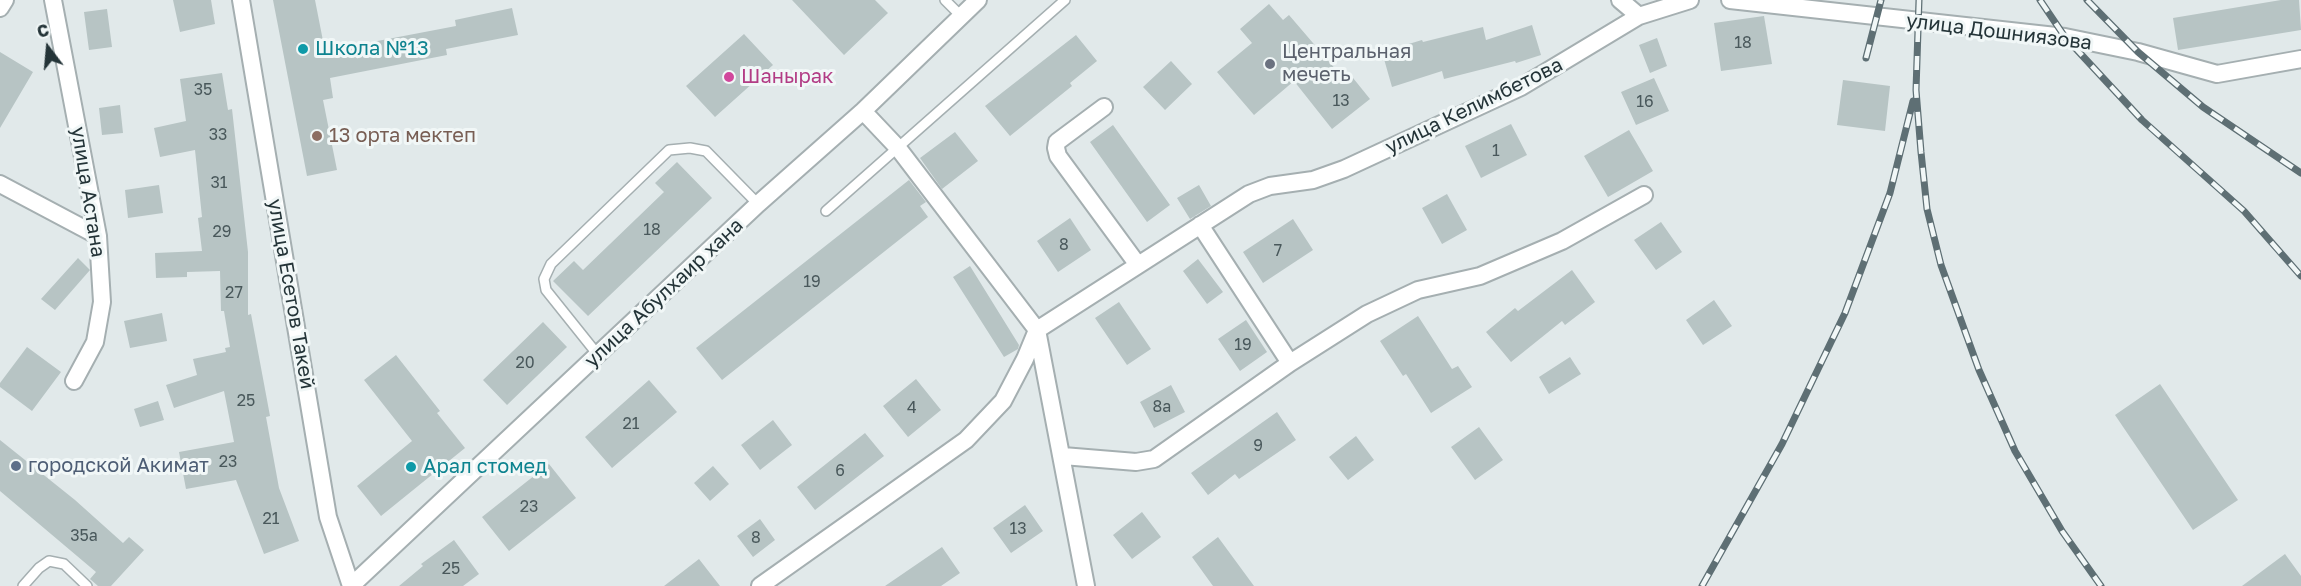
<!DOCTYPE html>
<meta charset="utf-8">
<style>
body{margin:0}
#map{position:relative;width:2301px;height:586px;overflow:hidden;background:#e1e9ea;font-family:"Golos Text",sans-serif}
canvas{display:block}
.north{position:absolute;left:18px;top:18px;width:60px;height:60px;-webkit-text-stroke:4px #f1f7f7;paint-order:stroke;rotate:344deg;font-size:16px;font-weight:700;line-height:24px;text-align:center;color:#243438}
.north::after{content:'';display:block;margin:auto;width:21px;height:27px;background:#243438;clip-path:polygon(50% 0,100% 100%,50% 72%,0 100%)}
</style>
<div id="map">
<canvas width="2301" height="586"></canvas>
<div class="north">С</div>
</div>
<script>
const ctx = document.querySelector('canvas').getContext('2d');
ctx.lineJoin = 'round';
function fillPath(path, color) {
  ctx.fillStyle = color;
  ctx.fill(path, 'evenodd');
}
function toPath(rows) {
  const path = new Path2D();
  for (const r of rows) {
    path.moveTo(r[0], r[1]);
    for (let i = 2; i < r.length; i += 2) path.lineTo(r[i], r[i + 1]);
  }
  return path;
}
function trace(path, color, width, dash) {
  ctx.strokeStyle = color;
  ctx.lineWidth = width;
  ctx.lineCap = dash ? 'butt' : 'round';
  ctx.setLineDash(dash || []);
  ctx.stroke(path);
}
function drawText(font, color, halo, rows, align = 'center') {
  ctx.font = font + ' "Golos Text",sans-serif';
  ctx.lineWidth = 6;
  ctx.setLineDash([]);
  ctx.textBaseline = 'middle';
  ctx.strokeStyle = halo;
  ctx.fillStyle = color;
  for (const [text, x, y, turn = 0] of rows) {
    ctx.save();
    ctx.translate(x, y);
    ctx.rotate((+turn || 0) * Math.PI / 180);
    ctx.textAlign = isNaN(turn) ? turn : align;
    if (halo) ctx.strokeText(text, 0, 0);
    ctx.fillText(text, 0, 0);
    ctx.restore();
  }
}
const building = toPath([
 [173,0,211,0,215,24,180,32],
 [273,0,315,0,325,51,456,26,455,20,512,8,518,35,446,49,447,55,330,78,333,98,323,100,337,170,307,176],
 [792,0,875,0,888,13,844,55],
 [2281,0,2299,0,2301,30,2178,50,2173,18],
 [1269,4,1283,20,1289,15,1343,78,1349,73,1370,99,1332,129,1294,81,1254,115,1217,72,1252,43,1240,29],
 [107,9,112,47,89,50,84,12],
 [1764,16,1772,64,1721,71,1714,23],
 [1532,25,1541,55,1516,63,1515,61,1444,79,1442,71,1392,87,1382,52,1422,40,1423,42,1483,27,1486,40],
 [744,34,773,65,715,117,686,86],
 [1076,35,1097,61,1070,83,1072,86,1010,136,985,106],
 [1657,38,1667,66,1650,73,1639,45],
 [0,52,33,72,0,128],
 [1171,61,1192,84,1165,110,1143,87],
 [222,73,228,110,232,109,248,252,248,315,251,314,270,416,266,417,279,488,299,541,264,554,236,480,186,489,179,452,234,442,224,391,174,408,166,385,197,375,193,359,226,352,225,348,230,347,224,311,221,311,220,271,187,272,187,277,156,278,155,253,202,251,198,218,202,217,195,150,160,157,154,128,186,121,180,79],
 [1654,78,1669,111,1636,125,1621,92],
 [1843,80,1890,86,1885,131,1837,125],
 [120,105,123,133,102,135,99,108],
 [1511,124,1527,155,1481,178,1465,146],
 [1113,125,1170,205,1147,222,1090,142],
 [1629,130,1653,171,1608,197,1584,156],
 [955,132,978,161,942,189,920,158],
 [677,162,712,198,588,316,553,281,574,261,583,270,664,192,655,183],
 [909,180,926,202,920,206,928,217,722,380,696,348],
 [159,185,163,213,128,218,125,190],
 [1199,185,1211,206,1190,219,1177,198],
 [1447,194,1467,230,1442,244,1422,208],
 [1070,218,1091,250,1058,272,1037,241],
 [1293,219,1313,250,1263,283,1243,252],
 [1661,222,1682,252,1656,270,1634,240],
 [78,258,90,270,55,310,41,299],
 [1198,259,1223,292,1207,304,1183,271],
 [970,266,1019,345,1018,349,1004,357,953,277],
 [1572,270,1595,302,1565,325,1562,321,1511,362,1486,332,1515,308,1518,311],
 [1714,300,1732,326,1703,345,1686,320],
 [1119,302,1151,349,1127,365,1095,318],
 [162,313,167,341,130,348,124,321],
 [1418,316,1452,369,1458,366,1472,387,1431,413,1406,374,1403,376,1380,341],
 [1246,320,1267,352,1240,371,1218,339],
 [543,322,567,347,507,405,483,380],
 [27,347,61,372,32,411,0,387,0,383],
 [396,355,440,411,437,413,465,448,381,516,357,486,412,441,364,380],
 [1570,357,1581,374,1549,394,1539,377],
 [916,379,941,410,908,437,883,406],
 [649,380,677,412,612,468,585,437],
 [2160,384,2238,500,2193,530,2115,415],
 [1171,385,1185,412,1154,428,1140,402],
 [158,401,164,420,140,427,134,409],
 [1277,412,1296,440,1239,479,1235,474,1208,495,1191,473],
 [773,420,792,445,760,470,741,445],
 [1479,427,1503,460,1475,480,1451,447],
 [865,433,884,456,815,510,797,487],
 [1356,436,1374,460,1348,480,1329,457],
 [0,440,75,500,123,543,129,537,144,550,111,586,98,586,90,579,96,572,0,491],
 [549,464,576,498,509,551,482,517],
 [713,466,729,484,710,501,694,483],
 [1025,505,1043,531,1011,553,993,528],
 [1142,512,1161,537,1132,559,1113,535],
 [760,519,775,540,753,557,737,536],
 [1218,537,1254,586,1213,586,1192,557],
 [454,540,479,574,463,586,399,586,423,566,421,564],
 [942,547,960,573,941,586,885,586],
 [2285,554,2301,576,2301,586,2242,586],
 [699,559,720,586,664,586]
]);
const service = toPath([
 [945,0,961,16],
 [826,211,1065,0],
 [598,355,546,290,544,279,551,264,669,150,690,148,706,151,758,204],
 [23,586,39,568,49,561,64,564,87,586]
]);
const minor = toPath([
 [53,0,98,236,102,302,95,342,74,381],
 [241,0,328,517,351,586],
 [1730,0,2065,37,2138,52,2217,74,2301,59],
 [0,8,5,0],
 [1639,16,1690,0],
 [1104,107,1057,142,1056,148,1058,156,1138,265],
 [863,111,898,148,1037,330,1086,586],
 [0,184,98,236],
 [1200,225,1290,363],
 [1063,456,1136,462,1154,459,1290,363,1367,314,1418,290,1480,276,1562,241,1644,195],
 [351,586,758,204,863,111,978,0],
 [760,586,966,440,1003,401,1025,359,1037,330,1249,194,1270,186,1313,180,1344,169,1521,87,1639,16,1620,0]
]);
const rail = toPath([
 [1919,0,1916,90,1921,152,1927,209,1941,265,1979,370,2015,451,2062,531,2101,586],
 [2040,0,2065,37,2103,78,2142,120,2244,211,2301,276],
 [2087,0,2138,52,2203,107,2301,173],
 [1866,58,1881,0],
 [1702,586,1782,444,1845,313,1890,193,1913,101]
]);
const markers = [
 [303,49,6,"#0f9aa8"],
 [1270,64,6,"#6b7280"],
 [729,77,6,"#d1479c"],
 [317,136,6,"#8d6e63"],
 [16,466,6,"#5c6f8a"],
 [411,467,6,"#0f9aa8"]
];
const numberNames = [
 ["18",1743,43],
 ["35",203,90],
 ["13",1341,101],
 ["16",1645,102],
 ["33",218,135],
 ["1",1496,151],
 ["31",219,183],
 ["18",652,230],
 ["29",222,232],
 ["8",1064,245],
 ["7",1278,251],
 ["19",812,282],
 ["27",234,293],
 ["19",1243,345],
 ["20",525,363],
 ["25",246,401],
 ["8а",1162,407],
 ["4",912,408],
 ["21",631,424],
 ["9",1258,446],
 ["23",228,462],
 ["6",840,471],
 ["23",529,507],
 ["21",271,519],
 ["13",1018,529],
 ["35а",84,536],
 ["8",756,538],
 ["25",451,569]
];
const streetNames = [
 ["улица Дошниязова",1999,32,7],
 ["улица Келимбетова",1474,106,-26],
 ["улица Астана",88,192,81],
 ["улица Абулхаир хана",664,293,-43],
 ["улица Есетов Такей",291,294,80]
];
const cultureNames = [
 ["Школа №13",315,49],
 ["Арал стомед",423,467]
];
const worshipNames = [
 ["Центральная",1282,52],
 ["мечеть",1282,75]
];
const hotelNames = [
 ["Шанырак",741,77]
];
const educationNames = [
 ["13 орта мектеп",329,136]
];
const serviceNames = [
 ["городской Акимат",28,466]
];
fillPath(building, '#b7c4c4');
trace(service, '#a5afb1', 12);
trace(minor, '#a5afb1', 20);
trace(service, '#fff', 9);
trace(minor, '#fff', 16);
trace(rail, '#5e6f74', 7);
trace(rail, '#f1f7f7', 4.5, [14]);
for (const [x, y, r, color] of markers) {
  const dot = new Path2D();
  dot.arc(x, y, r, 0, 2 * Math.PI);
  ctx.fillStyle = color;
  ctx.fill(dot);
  trace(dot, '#f1f7f7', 2);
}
drawText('16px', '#49585b', null, numberNames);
drawText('20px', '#243438', '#f1f7f7', streetNames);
drawText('20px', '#0d838f', '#f1f7f7', cultureNames, 'left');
drawText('20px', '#5b616d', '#f1f7f7', worshipNames, 'left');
drawText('20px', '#b23c85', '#f1f7f7', hotelNames, 'left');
drawText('20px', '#785e54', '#f1f7f7', educationNames, 'left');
drawText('20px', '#4e5e75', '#f1f7f7', serviceNames, 'left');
</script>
